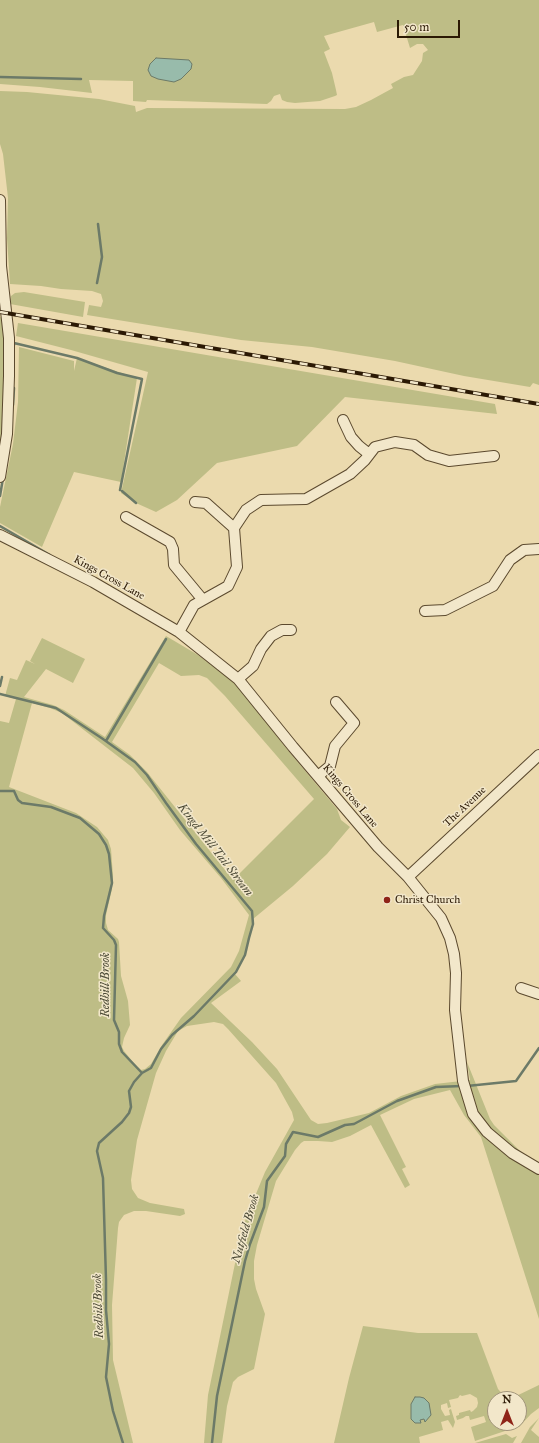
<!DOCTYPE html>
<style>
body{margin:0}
#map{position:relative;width:539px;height:1443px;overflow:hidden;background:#ebdaae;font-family:"IM FELL Great Primer",serif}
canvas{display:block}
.north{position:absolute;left:487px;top:1391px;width:40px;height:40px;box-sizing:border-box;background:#f2e7ca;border:1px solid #a2957b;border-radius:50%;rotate:0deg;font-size:11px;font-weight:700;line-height:16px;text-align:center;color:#2b1904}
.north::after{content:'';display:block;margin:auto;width:14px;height:18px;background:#8f2418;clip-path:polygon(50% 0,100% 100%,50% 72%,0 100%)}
.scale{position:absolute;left:397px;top:20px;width:63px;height:18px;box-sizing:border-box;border:2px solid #2b1904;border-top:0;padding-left:5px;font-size:12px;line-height:14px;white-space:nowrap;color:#2b1904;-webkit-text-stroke:3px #f2e7ca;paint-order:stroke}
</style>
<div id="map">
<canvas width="539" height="1443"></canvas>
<div class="north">N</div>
<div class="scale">50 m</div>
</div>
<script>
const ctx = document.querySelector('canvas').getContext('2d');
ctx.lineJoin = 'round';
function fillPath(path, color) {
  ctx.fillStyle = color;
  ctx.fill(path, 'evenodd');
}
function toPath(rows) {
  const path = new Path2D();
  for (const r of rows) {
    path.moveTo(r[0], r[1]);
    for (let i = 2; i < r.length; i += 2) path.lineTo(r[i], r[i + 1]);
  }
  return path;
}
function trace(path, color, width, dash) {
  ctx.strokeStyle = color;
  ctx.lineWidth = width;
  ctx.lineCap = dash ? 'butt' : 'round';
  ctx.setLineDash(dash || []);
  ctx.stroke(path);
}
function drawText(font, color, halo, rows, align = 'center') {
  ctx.font = font + ' "IM FELL Great Primer",serif';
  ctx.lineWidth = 3;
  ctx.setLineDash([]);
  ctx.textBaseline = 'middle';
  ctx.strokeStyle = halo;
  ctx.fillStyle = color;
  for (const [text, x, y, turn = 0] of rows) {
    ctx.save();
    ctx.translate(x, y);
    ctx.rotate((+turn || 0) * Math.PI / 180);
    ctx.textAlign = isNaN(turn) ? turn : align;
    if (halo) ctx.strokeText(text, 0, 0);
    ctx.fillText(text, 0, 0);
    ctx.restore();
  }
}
const green = toPath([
 [0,0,539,0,539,385,533,383,530,387,464,376,395,361,312,347,241,340,87,315,89,305,101,307,103,301,101,294,92,291,61,289,41,286,10,284,7,238,8,198,3,154,0,144,0,91,27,92,99,99,135,106,136,112,147,108,345,109,356,107,371,100,393,88,391,84,404,77,413,75,422,61,423,53,428,50,423,44,417,44,410,48,403,25,377,32,374,22,324,36,330,49,324,52,332,73,336,90,337,95,335,96,320,101,295,103,287,102,282,100,280,94,274,96,271,101,267,104,147,100,146,102,133,101,133,81,89,80,92,93,40,87,0,84],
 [24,292,85,302,83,317,10,304,11,296,15,293],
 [0,317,4,318,5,358,4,426,0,462],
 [18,323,495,404,497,414,345,397,297,446,217,463,177,500,156,512,136,503,121,493,148,372,71,350,16,336],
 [19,347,74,361,74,371,77,358,137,378,121,482,74,472,42,547,0,523,0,507,13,444,18,402],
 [166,636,198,655,236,683,291,754,337,809,341,820,350,827,327,854,293,886,253,919,246,952,235,974,241,981,211,1003,252,1042,277,1069,311,1120,318,1124,327,1123,369,1113,401,1096,435,1084,470,1080,467,1062,490,1119,494,1125,523,1154,539,1174,539,1319,481,1137,464,1115,450,1090,414,1099,380,1115,406,1167,402,1169,410,1185,405,1188,371,1125,350,1136,332,1142,318,1141,304,1141,301,1143,295,1150,276,1181,257,1245,254,1261,254,1279,256,1289,265,1314,254,1369,238,1377,233,1382,227,1406,222,1443,204,1443,208,1395,240,1239,246,1218,265,1172,294,1120,292,1112,276,1083,228,1029,223,1024,214,1022,187,1026,178,1031,166,1051,156,1073,137,1140,131,1180,132,1189,138,1198,150,1203,184,1209,185,1214,180,1216,146,1211,134,1211,124,1215,119,1222,118,1228,112,1305,113,1360,133,1443,0,1443,0,721,9,723,16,699,5,696,10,678,17,680,26,660,35,664,30,661,42,638,85,659,73,683,46,669,24,697,53,705,64,710,105,737],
 [159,663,181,676,199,675,207,678,225,696,314,799,233,880,147,772,130,755,112,742],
 [32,703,50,708,62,713,133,768,154,793,180,830,221,878,249,915,239,951,231,967,181,1018,162,1045,151,1064,145,1069,141,1070,133,1062,124,1051,122,1047,124,1038,130,1025,128,1001,121,976,119,942,118,939,108,930,106,923,106,915,112,889,113,876,111,849,108,840,97,827,76,813,9,787],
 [363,1326,418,1333,477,1333,498,1389,507,1399,495,1399,495,1423,505,1423,506,1426,505,1431,475,1441,471,1427,486,1422,484,1416,470,1420,469,1416,466,1416,463,1418,457,1420,456,1416,459,1415,459,1413,470,1410,471,1412,473,1411,477,1407,478,1403,477,1398,470,1394,462,1396,460,1395,458,1398,449,1400,451,1407,448,1408,447,1403,441,1405,441,1409,445,1416,450,1415,449,1410,451,1409,455,1422,453,1428,448,1420,441,1422,443,1430,419,1437,420,1443,334,1443,349,1378],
 [539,1385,539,1408,531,1414,519,1427,516,1423,519,1423,519,1399,510,1399],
 [539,1418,531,1430,539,1437,539,1443,521,1443,530,1427],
 [506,1434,512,1438,517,1436,513,1443,475,1443]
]);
const water = toPath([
 [156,58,189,60,192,64,191,69,181,79,174,82,158,79,151,76,148,70,150,64,156,58],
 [415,1397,420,1397,424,1398,429,1403,431,1415,425,1422,424,1419,420,1420,421,1423,415,1423,411,1419,411,1404,415,1397]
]);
const stream = toPath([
 [0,77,81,79],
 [97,283,102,257,98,224],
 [14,345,14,343,77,358,117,373,142,379,120,490],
 [13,405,14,388],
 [122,491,136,503],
 [0,496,3,478],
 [0,526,50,555],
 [0,686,2,677],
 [0,694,56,708,103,739,135,762,147,775,166,803,196,844,252,911,253,924,249,938,245,955,236,972,194,1016,172,1035,161,1049,151,1068,142,1073],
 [106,741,166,639],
 [0,791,14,791,18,800,22,803,51,807,80,818,99,834,106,845,109,854,112,883,104,916,103,928,114,940,116,945,114,1020,119,1032,119,1044,122,1052,142,1073,134,1082,129,1091,131,1107,129,1113,122,1122,99,1143,97,1151,103,1178,106,1280,106,1310,109,1344,106,1377,113,1411,123,1443],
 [467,1086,516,1081,539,1048],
 [212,1443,217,1396,245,1261,250,1244,264,1207,267,1181,285,1156,286,1144,293,1132,318,1137,345,1125,354,1124,397,1101,436,1087,462,1086]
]);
const street = toPath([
 [0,200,1,266,9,338,9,376,7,434,0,477],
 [343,420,351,437,359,446,369,454],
 [195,502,206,503,234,528],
 [126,517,170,542,173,549,174,565,203,600],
 [0,535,93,582,179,632,238,679,293,747,378,847,408,877,441,918,450,938,454,954,456,973,455,1010,463,1081,473,1114,487,1132,512,1153,539,1169],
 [425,611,445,610,493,586,510,560,524,550,539,549],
 [179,632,194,605,228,586,237,567,234,528,246,510,261,500,306,499,350,474,365,460,375,447,395,442,414,445,428,455,449,461,494,456],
 [238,679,253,666,261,649,271,636,282,630,291,630],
 [318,776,330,766,335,746,354,723,336,702],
 [408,877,539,755],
 [521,988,539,994]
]);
const rail = toPath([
 [0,312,539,404]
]);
const markers = [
 [387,900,4,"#8f2418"]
];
const streetNames = [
 ["Kings Cross Lane",109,578,29],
 ["Kings Cross Lane",350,796,50],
 ["The Avenue",465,807,-43]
];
const poiNames = [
 ["Christ Church",395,900]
];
const waterNames = [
 ["Kingd Mill Tail Stream",215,850,52],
 ["Redhill Brook",106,985,-90],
 ["Nutfield Brook",246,1229,-74],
 ["Redhill Brook",99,1306,-92]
];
fillPath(green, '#bebd86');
fillPath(water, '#98bbab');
trace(water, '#6c7a68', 1);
trace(stream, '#6c7a68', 2.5);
trace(street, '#5b492e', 12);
trace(street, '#f2e7ca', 10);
trace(rail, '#2b1904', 4);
trace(rail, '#f2e7ca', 2.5, [8]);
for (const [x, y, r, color] of markers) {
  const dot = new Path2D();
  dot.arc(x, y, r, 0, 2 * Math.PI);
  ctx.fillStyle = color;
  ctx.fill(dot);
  trace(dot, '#f2e7ca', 1.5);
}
drawText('11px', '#2b1904', '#f2e7ca', streetNames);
drawText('11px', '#2b1904', '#f2e7ca', poiNames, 'left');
drawText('italic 12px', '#4c4a36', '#f2e7ca', waterNames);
</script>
